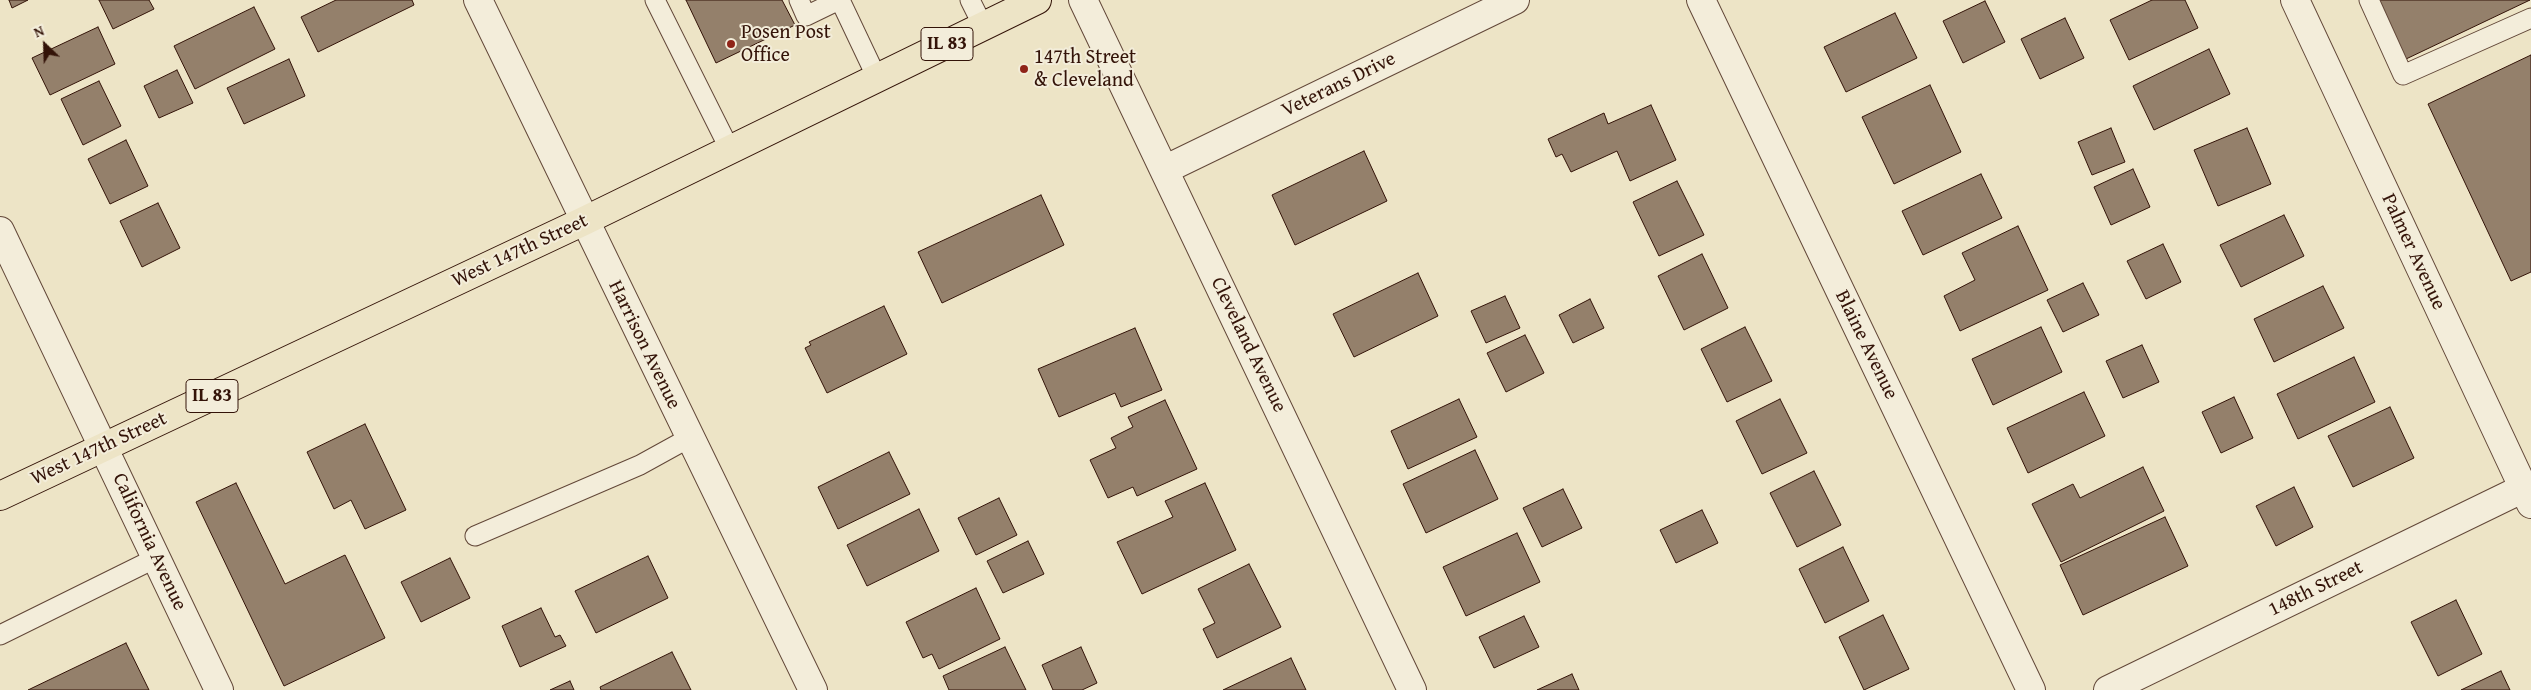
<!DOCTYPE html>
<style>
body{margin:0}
#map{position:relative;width:2531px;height:690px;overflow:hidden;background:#ede4c6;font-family:"Gentium Book Plus",serif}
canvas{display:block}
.north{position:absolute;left:20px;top:20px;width:50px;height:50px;-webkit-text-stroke:4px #f3edda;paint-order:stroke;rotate:336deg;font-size:14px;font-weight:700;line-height:20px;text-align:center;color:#331308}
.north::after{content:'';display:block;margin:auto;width:18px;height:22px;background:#331308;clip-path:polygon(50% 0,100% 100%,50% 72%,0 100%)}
</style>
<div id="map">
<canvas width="2531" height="690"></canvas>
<div class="north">N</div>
</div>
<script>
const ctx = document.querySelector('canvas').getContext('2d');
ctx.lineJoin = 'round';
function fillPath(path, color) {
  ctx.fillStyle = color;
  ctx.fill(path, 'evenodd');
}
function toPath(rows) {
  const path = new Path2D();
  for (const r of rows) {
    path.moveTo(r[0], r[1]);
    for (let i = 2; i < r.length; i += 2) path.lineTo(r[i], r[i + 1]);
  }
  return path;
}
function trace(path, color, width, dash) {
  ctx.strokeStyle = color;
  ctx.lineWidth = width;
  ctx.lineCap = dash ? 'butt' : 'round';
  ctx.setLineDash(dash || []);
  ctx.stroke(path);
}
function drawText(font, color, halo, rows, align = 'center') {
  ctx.font = font + ' "Gentium Book Plus",serif';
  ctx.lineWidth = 4;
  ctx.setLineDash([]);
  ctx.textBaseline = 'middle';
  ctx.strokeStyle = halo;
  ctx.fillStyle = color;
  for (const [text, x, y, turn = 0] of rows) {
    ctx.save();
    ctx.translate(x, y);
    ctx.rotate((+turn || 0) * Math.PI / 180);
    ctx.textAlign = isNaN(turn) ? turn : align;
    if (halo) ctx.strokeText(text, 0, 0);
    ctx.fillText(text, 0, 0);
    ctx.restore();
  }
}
const building = toPath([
 [9,0,28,0,12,8,9,0],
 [99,0,149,0,154,9,113,29,99,0],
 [336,0,412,0,414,5,318,52,301,17,336,0],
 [686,0,782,0,795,25,716,63,686,0],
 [2152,0,2185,0,2198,28,2129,60,2110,20,2152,0],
 [2379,0,2530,0,2406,59,2379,0],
 [1985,1,2005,42,1963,63,1943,21,1985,1],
 [254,7,275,49,195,89,174,46,254,7],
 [1895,13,1917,58,1846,92,1824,47,1895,13],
 [2065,18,2084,58,2040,79,2021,39,2065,18],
 [98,27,115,64,50,95,32,58,98,27],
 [2209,49,2230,94,2154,130,2133,86,2209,49],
 [2531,55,2531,272,2511,281,2428,104,2531,55],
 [289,59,305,96,244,124,227,88,289,59],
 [177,70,193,103,159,118,144,86,177,70],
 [99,81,121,126,83,145,61,99,99,81],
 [1930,85,1961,152,1894,184,1862,117,1930,85],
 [1651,105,1676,160,1630,181,1617,151,1571,172,1562,154,1556,157,1548,139,1604,113,1608,124,1651,105],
 [2111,128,2125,162,2092,175,2078,142,2111,128],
 [2247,128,2271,184,2218,206,2194,150,2247,128],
 [126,140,148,186,110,204,88,159,126,140],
 [1364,151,1387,201,1295,245,1272,195,1364,151],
 [2133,169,2150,207,2111,225,2094,187,2133,169],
 [1981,174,2002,218,1923,255,1902,211,1981,174],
 [1677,181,1704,235,1659,256,1633,202,1677,181],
 [1041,195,1064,245,942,303,918,252,1041,195],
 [158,203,180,248,142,267,120,221,158,203],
 [2284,215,2304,256,2241,287,2220,245,2284,215],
 [2018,226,2048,290,1960,331,1944,296,1975,280,1962,253,2018,226],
 [2163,244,2181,282,2146,299,2127,261,2163,244],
 [1702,254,1728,308,1684,330,1658,276,1702,254],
 [1418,273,1438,316,1354,357,1333,314,1418,273],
 [2083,283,2099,315,2063,332,2047,300,2083,283],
 [2323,286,2344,328,2274,362,2254,319,2323,286],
 [1505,296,1520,328,1486,343,1471,311,1505,296],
 [1590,299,1604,328,1573,343,1559,315,1590,299],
 [884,306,907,354,827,393,805,348,811,345,809,342,884,306],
 [1745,327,1772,381,1727,402,1701,349,1745,327],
 [2041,327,2062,372,1993,405,1972,359,2041,327],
 [1135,328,1162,390,1121,407,1115,393,1059,417,1038,369,1135,328],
 [1525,335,1544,373,1506,392,1487,353,1525,335],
 [2142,345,2159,382,2123,398,2106,361,2142,345],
 [2354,357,2375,402,2298,439,2277,394,2354,357],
 [2084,392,2105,436,2028,473,2007,428,2084,392],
 [2234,397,2253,438,2221,453,2202,412,2234,397],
 [1459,399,1477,437,1408,469,1391,431,1459,399],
 [1780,399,1807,453,1762,474,1736,421,1780,399],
 [1165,400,1197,469,1137,496,1133,487,1108,498,1090,460,1116,448,1111,438,1133,427,1128,417,1165,400],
 [2390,407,2414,458,2353,487,2328,436,2390,407],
 [365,424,406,510,365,529,351,500,334,509,307,452,365,424],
 [1475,450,1498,499,1426,533,1403,484,1475,450],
 [889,452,910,494,838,529,818,487,889,452],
 [2143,467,2164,511,2061,562,2032,504,2073,484,2080,498,2143,467],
 [1814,471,1841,525,1797,547,1770,493,1814,471],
 [236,483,285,584,345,555,385,638,284,686,196,502,236,483],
 [1205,483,1236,550,1142,594,1117,542,1173,517,1165,501,1205,483],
 [2294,487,2313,527,2276,546,2256,506,2294,487],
 [1563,489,1582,528,1542,547,1523,508,1563,489],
 [999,498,1017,535,976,555,958,518,999,498],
 [919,509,939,551,867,586,847,545,919,509],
 [1702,510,1718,543,1676,563,1660,530,1702,510],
 [2165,517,2188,566,2083,615,2060,565,2165,517],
 [1517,533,1540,582,1466,616,1443,567,1517,533],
 [1028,541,1044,574,1003,593,987,561,1028,541],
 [1843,547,1869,601,1825,623,1799,569,1843,547],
 [648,556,668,598,596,633,575,591,648,556],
 [450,558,470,598,421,622,401,582,450,558],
 [1249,564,1281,627,1217,658,1203,629,1215,623,1198,589,1249,564],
 [976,588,1000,639,939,669,932,654,923,658,906,622,976,588],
 [2456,600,2482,654,2438,676,2411,622,2456,600],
 [541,608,555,637,560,635,566,646,520,667,502,626,541,608],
 [1883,615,1909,669,1864,690,1839,637,1883,615],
 [1524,616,1539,647,1494,668,1479,637,1524,616],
 [126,643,149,690,28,690,126,643],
 [1005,647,1026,690,949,690,943,676,1005,647],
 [1081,647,1097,683,1082,690,1053,690,1042,665,1081,647],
 [672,652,691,690,601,690,600,687,672,652],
 [1291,658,1306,690,1223,690,1291,658],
 [2501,671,2510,690,2461,690,2501,671],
 [1572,674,1579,690,1537,690,1572,674],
 [570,681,574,690,550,690,570,681]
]);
const service = toPath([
 [655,0,730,150],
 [799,0,806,16,839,0],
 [840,0,877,78],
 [970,0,983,26],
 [2369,0,2403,75,2531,18],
 [475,536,640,465,689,438],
 [0,635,156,558]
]);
const minor = toPath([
 [478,0,813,690],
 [1083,0,1412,690],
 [1701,0,2031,690],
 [2295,0,2531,504],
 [1164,170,1515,0],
 [0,231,219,690],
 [2108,690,2524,488]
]);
const primary = toPath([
 [0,496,584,221,1037,0]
]);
const markers = [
 [731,44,5,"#8f2418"],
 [1024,69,5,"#8f2418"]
];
const shields = [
 [947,44,52],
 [212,396,52]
];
const shieldNames = [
 ["IL 83",947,44],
 ["IL 83",212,396]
];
const poiNames = [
 ["Posen Post",741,33],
 ["Office",741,56],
 ["147th Street",1034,58],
 ["& Cleveland",1034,81]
];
const streetNames = [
 ["Veterans Drive",1339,85,-26],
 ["West 147th Street",520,251,-25],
 ["Palmer Avenue",2413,252,65],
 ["Harrison Avenue",644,345,64],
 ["Cleveland Avenue",1248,345,64],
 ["Blaine Avenue",1866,345,64],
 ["West 147th Street",99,449,-25],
 ["California Avenue",149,542,65],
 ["148th Street",2316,589,-26]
];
fillPath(building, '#94806b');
trace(building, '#331308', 1);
trace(service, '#624738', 21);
trace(minor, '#624738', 30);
trace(primary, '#331308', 30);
trace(service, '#f3edda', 19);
trace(minor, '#f3edda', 28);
trace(primary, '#ede4c6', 28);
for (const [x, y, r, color] of markers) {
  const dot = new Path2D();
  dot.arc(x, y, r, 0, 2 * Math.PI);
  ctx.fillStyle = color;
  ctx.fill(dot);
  trace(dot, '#f3edda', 2);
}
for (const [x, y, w] of shields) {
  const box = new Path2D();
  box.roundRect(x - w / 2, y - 16.5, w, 33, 4);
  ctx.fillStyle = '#f3edda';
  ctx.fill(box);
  trace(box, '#331308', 1);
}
drawText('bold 19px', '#331308', null, shieldNames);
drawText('20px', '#331308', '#f3edda', poiNames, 'left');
drawText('20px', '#331308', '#f3edda', streetNames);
</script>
